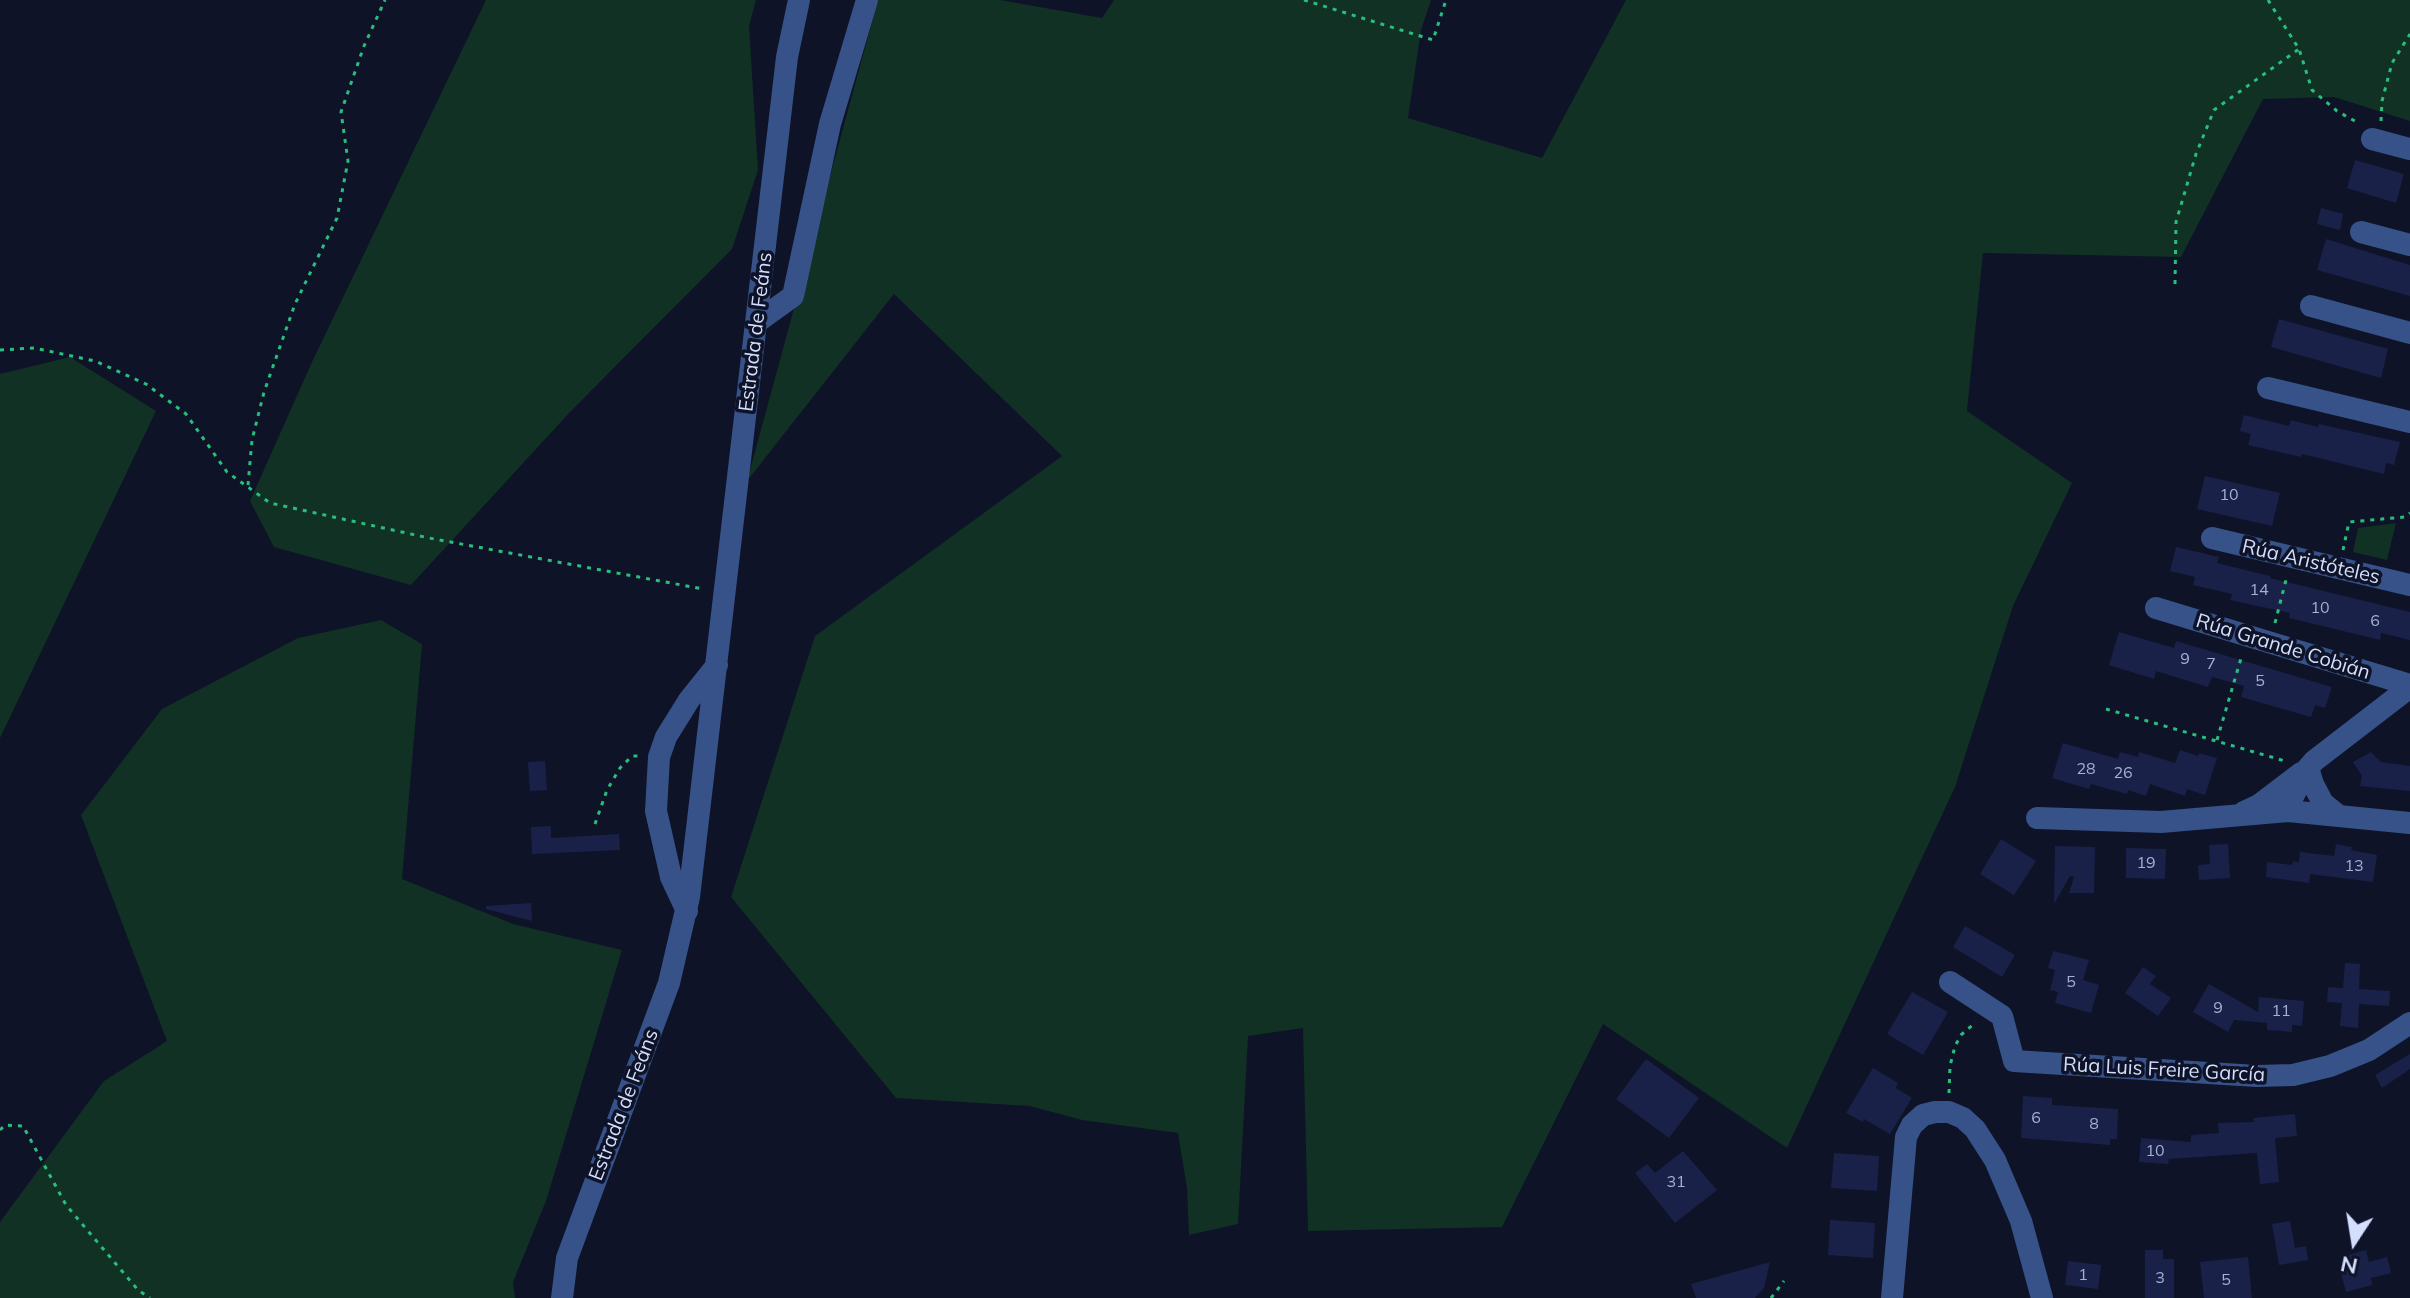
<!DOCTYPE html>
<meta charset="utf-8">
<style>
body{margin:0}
#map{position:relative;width:2410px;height:1298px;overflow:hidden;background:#0e1327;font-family:Mulish,sans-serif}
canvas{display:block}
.north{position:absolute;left:2314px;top:1202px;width:80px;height:80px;-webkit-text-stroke:6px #0e1327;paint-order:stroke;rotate:192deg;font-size:22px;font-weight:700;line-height:32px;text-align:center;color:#d4dfff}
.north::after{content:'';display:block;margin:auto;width:28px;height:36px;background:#d4dfff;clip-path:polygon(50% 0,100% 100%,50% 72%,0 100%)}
</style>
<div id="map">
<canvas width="2410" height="1298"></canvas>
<div class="north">N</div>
</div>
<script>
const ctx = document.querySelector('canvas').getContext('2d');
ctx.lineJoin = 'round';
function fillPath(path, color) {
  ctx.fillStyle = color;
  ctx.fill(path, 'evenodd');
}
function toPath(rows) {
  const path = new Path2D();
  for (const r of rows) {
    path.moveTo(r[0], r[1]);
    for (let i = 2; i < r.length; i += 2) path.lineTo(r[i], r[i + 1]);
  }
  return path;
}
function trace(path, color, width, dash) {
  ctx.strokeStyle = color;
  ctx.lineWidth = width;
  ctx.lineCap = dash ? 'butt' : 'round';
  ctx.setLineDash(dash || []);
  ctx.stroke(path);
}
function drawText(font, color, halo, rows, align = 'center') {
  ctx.font = font + ' Mulish,sans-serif';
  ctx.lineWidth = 7;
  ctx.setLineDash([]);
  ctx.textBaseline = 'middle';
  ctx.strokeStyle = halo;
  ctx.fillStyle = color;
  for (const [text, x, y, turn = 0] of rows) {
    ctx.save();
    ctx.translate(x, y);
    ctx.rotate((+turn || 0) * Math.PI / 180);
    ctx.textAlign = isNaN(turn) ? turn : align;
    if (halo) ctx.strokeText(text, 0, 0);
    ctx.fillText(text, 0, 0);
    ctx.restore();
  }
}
const green = toPath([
 [486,0,756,0,749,26,758,170,732,249,570,412,411,585,274,547,250,501,312,362],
 [878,0,1000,0,1102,18,1114,0,1431,0,1421,30,1408,118,1542,158,1626,0,2410,0,2410,121,2334,97,2263,99,2181,257,1983,253,1967,411,2072,483,2013,606,1955,787,1787,1148,1603,1024,1502,1227,1308,1231,1303,1028,1248,1036,1238,1224,1189,1235,1187,1188,1178,1133,1082,1120,1030,1106,896,1098,731,897,815,636,1062,456,894,294,747,481],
 [70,357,156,411,0,738,0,374],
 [2396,523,2387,560,2353,552,2358,528],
 [381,620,422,644,402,879,513,924,622,950,546,1201,513,1282,515,1298,0,1298,0,1222,104,1081,167,1041,81,815,162,709,298,638]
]);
const building = toPath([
 [2355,160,2404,174,2396,203,2347,188],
 [2321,208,2343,214,2340,230,2317,224],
 [2326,239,2410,265,2410,296,2317,270],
 [2279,319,2388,349,2381,378,2271,347],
 [2244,415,2289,426,2291,420,2318,427,2319,424,2400,442,2394,465,2386,463,2384,474,2302,454,2301,457,2248,445,2251,434,2240,431],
 [2205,476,2280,493,2272,526,2197,509],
 [2176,547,2219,557,2217,563,2270,576,2270,578,2410,612,2410,640,2381,633,2380,640,2372,638,2289,618,2290,613,2230,600,2232,594,2193,585,2195,577,2170,571],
 [2119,632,2174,648,2176,641,2332,687,2325,708,2315,705,2311,717,2241,697,2244,686,2212,677,2208,687,2156,671,2154,679,2109,665],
 [2063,743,2118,759,2120,752,2138,757,2139,752,2175,763,2180,750,2198,756,2199,753,2217,758,2205,795,2187,789,2185,796,2150,784,2146,796,2128,790,2127,794,2091,784,2089,789,2052,778],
 [2371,752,2381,762,2410,766,2410,791,2360,786,2362,776,2353,762],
 [545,761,547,790,530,791,528,762],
 [551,826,551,838,619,834,620,850,532,854,531,827],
 [2001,839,2036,861,2014,895,1980,874],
 [2228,844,2230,878,2199,880,2198,865,2210,864,2209,845],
 [2336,844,2352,847,2351,850,2377,855,2373,882,2310,874,2309,883,2266,877,2267,862,2292,865,2293,861,2299,862,2300,852,2334,856],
 [2055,846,2095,847,2094,893,2069,893,2074,877,2070,876,2054,904],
 [2126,848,2166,849,2165,879,2126,878],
 [531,903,532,921,486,909,486,906],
 [1965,926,2015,955,2002,977,1953,947],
 [2053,951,2089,960,2083,980,2099,985,2091,1013,2055,1003,2058,992,2050,990,2055,970,2048,968],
 [2345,963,2360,964,2359,989,2390,991,2389,1006,2359,1004,2358,1028,2340,1026,2342,1003,2327,1002,2328,987,2343,988],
 [2143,967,2156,976,2150,984,2171,998,2158,1016,2125,993],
 [2209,984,2258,1012,2259,997,2304,1001,2302,1026,2292,1025,2292,1032,2280,1031,2267,1030,2267,1023,2234,1020,2228,1032,2193,1012],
 [1912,992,1948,1012,1923,1055,1887,1034],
 [2410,1054,2410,1069,2382,1088,2375,1075],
 [1646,1059,1699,1098,1669,1138,1616,1099],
 [1873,1068,1898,1083,1896,1088,1912,1098,1890,1134,1864,1119,1863,1122,1846,1113],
 [2023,1096,2052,1098,2052,1105,2118,1109,2117,1139,2110,1139,2110,1145,2021,1138],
 [2295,1114,2297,1136,2275,1138,2279,1182,2260,1184,2257,1153,2169,1159,2168,1164,2139,1162,2141,1138,2191,1142,2191,1135,2219,1133,2218,1123,2254,1122,2253,1118],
 [1683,1151,1717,1190,1675,1223,1635,1173,1647,1164,1655,1173],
 [1834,1153,1879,1156,1877,1191,1831,1188],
 [1830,1220,1875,1223,1873,1258,1828,1255],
 [2290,1221,2295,1248,2306,1246,2308,1260,2279,1265,2272,1224],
 [2145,1250,2163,1250,2163,1259,2174,1259,2174,1298,2145,1298],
 [2366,1250,2369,1262,2387,1257,2391,1273,2371,1278,2372,1285,2346,1292,2340,1270,2351,1267,2348,1255],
 [2248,1257,2252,1298,2204,1298,2200,1262],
 [2068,1261,2101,1265,2098,1289,2065,1285],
 [1770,1262,1764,1288,1755,1298,1696,1298,1691,1284]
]);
const path = toPath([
 [1304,0,1433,40,1446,0],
 [2268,0,2299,49,2312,90,2337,111,2360,124],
 [2381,121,2382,101,2392,63,2410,34],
 [2175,284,2176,222,2196,154,2214,110,2299,49],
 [0,350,34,348,95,361,146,384,186,414,227,472,270,503,429,538,703,589],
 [248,485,252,440,264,392,295,304,337,218,348,161,341,112,364,46,385,0],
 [2343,550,2349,522,2405,517,2410,513],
 [2275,623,2287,576],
 [2106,709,2285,761],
 [2217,740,2242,655],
 [595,824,607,790,620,768,632,756,638,756],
 [1949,1093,1950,1066,1955,1046,1961,1035,1976,1022],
 [0,1130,5,1125,23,1126,66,1205,138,1290,150,1298],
 [1771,1298,1784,1281]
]);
const minor = toPath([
 [2372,139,2410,149],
 [2361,232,2410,245],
 [2311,306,2410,333],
 [757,322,793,296,830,124,867,0],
 [2268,388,2410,422],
 [2212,538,2410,585],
 [2156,608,2410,685],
 [2308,768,2313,784,2323,803,2338,815],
 [2288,811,2290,802,2308,768,2314,761,2410,687],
 [2244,812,2259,805,2301,773],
 [2037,818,2161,822,2288,811,2410,823],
 [687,911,671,877,656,811,659,757,666,737,689,700,717,665],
 [1950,982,2002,1016,2014,1061,2257,1076,2293,1075,2330,1066,2369,1050,2410,1023],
 [562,1298,567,1258,669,983,689,897,787,57,799,0],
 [1892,1298,1906,1137,1912,1125,1923,1115,1935,1112,1949,1112,1963,1118,1975,1129,1995,1160,2021,1221,2042,1298]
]);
const numberNames = [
 ["10",2229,495],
 ["14",2259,590],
 ["10",2320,608],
 ["6",2375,621],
 ["9",2185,659],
 ["7",2211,664],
 ["5",2260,681],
 ["28",2086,769],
 ["26",2123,773],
 ["19",2146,863],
 ["13",2354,866],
 ["5",2071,982],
 ["9",2218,1008],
 ["11",2281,1011],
 ["6",2036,1118],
 ["8",2094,1124],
 ["10",2155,1151],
 ["31",1676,1182],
 ["1",2083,1275],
 ["3",2160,1278],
 ["5",2226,1280]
];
const streetNames = [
 ["Estrada de Feáns",756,332,-83],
 ["Rúa Aristóteles",2311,562,13],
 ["Rúa Grande Cobián",2283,647,17],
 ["Rúa Luis Freire García",2164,1070,3],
 ["Estrada de Feáns",624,1105,-69]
];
fillPath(green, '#103124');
fillPath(building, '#192149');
trace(path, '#28bf7d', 3, [4, 6]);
trace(minor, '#365289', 22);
drawText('16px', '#a5b0d2', null, numberNames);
drawText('20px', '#d4dfff', '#0e1327', streetNames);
</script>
